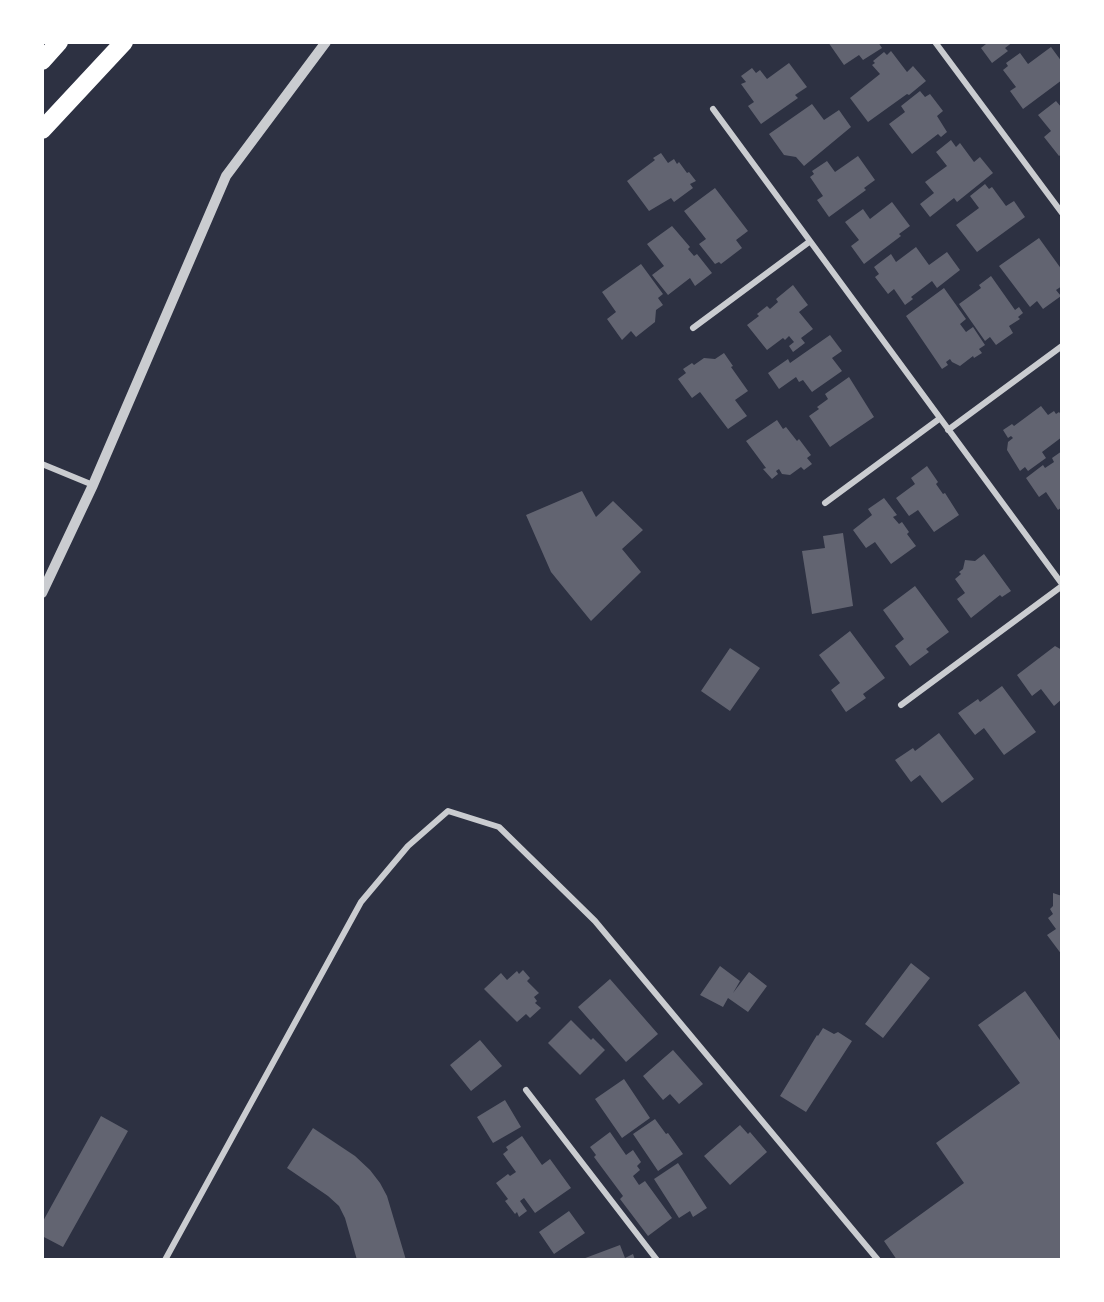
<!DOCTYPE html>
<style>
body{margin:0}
#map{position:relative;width:1104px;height:1302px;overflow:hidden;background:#2d3142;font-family:"Varela Round",sans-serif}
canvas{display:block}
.frame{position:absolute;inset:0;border:44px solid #fff;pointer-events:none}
</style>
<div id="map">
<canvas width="1104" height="1302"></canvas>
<div class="frame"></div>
</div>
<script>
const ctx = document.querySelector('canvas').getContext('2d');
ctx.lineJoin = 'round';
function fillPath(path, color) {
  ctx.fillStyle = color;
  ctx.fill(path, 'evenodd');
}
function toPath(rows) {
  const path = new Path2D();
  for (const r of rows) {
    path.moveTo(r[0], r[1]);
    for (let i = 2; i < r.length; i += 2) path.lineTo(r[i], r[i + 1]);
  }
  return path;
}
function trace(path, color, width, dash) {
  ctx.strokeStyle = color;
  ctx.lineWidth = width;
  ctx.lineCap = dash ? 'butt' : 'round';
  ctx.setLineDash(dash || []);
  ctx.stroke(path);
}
const building = toPath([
 [828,42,878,42,882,48,863,60,859,55,844,65],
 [985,42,1013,42,1005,48,1008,51,992,63,981,48,986,44],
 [1051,47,1062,62,1062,80,1023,109,1010,91,1016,87,1003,70,1008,66,1006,63,1020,53,1028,64],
 [891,51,907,72,913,66,926,81,909,95,907,94,868,122,850,98,880,74,872,65,875,63,873,61,884,52,887,55],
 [789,63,807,87,795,95,798,98,761,124,748,106,754,102,741,84,746,82,741,76,752,68,756,73,760,70,767,79],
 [920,91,925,97,930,94,943,111,937,116,947,132,941,137,938,134,912,154,889,124,905,112,901,106],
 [1056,101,1062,108,1062,154,1059,156,1044,137,1051,131,1038,115],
 [812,104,824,120,839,110,851,127,804,166,796,157,784,155,769,134],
 [951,140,956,147,960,143,974,162,980,157,993,173,957,202,954,198,930,217,920,204,934,193,925,182,947,166,936,152],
 [661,153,668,163,674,159,677,164,679,162,687,173,689,172,696,181,690,184,693,188,674,202,671,198,649,211,627,181,655,160,653,158],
 [858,156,875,180,864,188,866,190,829,217,817,200,823,196,810,177,814,174,812,171,827,161,835,172],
 [985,184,989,189,992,187,1006,206,1014,201,1025,217,977,252,956,225,979,208,970,196],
 [715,188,748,231,736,240,742,248,721,264,719,262,715,264,699,244,706,239,684,211],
 [892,202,910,226,899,234,901,236,864,264,851,246,859,240,845,222,863,209,870,219],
 [672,226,690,247,688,249,694,256,697,254,712,273,695,286,690,278,668,295,652,275,664,266,647,244],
 [1039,238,1062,270,1062,286,1056,290,1061,296,1043,309,1037,301,1030,307,999,266],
 [916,247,929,265,947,252,960,270,937,288,932,281,911,297,913,299,905,305,894,289,888,294,875,277,879,274,874,267,891,254,896,262],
 [641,264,663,294,658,298,663,305,656,310,655,322,636,337,631,331,622,340,607,319,616,312,602,292],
 [991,276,1015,310,1019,307,1023,313,1018,317,1020,319,1009,326,1013,333,996,345,990,337,985,341,959,304,981,288,979,285],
 [793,285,808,305,799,312,813,329,801,338,805,343,793,352,789,346,794,342,789,336,785,340,783,338,767,350,747,325,759,316,757,314,767,306,770,309,778,302,776,299],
 [944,288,966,319,960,324,966,332,973,327,985,345,979,349,982,353,974,358,973,356,960,366,952,362,950,359,946,362,948,365,942,369,906,316],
 [830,335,842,351,832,358,842,371,812,392,803,380,799,382,796,377,779,389,768,373,788,359,790,363],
 [724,353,733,366,731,367,748,391,735,400,747,416,728,429,700,392,692,398,678,379,686,373,683,369,692,363,694,365,704,358,715,359],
 [849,377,874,417,830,447,809,416,819,409,817,407,828,399,825,394],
 [1041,406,1048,415,1054,411,1056,414,1059,412,1062,416,1062,437,1042,452,1046,458,1028,471,1025,467,1020,471,1007,450,1008,442,1013,438,1011,436,1008,438,1003,430,1012,424,1014,426],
 [777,420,783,429,786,427,797,441,799,439,811,455,807,458,812,464,804,470,801,467,790,475,782,474,779,469,776,471,778,474,772,479,763,469,766,468,746,441],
 [1062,451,1062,507,1058,510,1046,492,1039,497,1026,478,1043,465,1045,468,1054,462,1052,458],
 [927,466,938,482,936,484,943,494,945,493,959,515,934,532,918,510,909,516,896,498,915,484,911,478],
 [582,491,596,517,613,501,643,530,622,549,641,572,591,621,551,572,526,515],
 [884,498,897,515,893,517,899,524,902,522,909,532,907,534,916,546,891,564,875,542,866,548,853,530,872,515,868,509],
 [843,533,853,606,812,614,802,551,825,548,823,536],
 [984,554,1011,591,1002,597,1000,595,971,618,957,599,965,593,955,579,961,574,959,572,963,569,965,560,975,561],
 [915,586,949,632,926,649,929,652,910,666,895,646,904,639,883,610],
 [850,631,885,678,863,694,866,698,846,712,831,690,840,683,819,655],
 [1055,646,1062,650,1062,699,1054,706,1041,689,1032,696,1017,675],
 [730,648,760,668,730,711,701,691],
 [1002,686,1036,732,1004,755,984,728,975,735,958,713,978,699,980,702],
 [939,733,974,779,942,803,920,775,911,782,895,760,913,748,915,751],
 [1053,893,1062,896,1062,955,1047,935,1056,929,1048,918,1053,914,1050,909,1053,906],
 [911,963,930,978,883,1038,865,1024],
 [720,966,740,981,733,993,749,972,767,986,748,1012,728,998,723,1007,700,995],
 [523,970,530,978,527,981,539,993,534,997,537,1001,535,1003,541,1008,530,1018,526,1014,517,1022,484,989,501,973,507,980,517,971,519,974],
 [610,979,658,1034,626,1062,578,1007],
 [1025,991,1062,1043,1062,1260,897,1260,884,1241,964,1183,936,1143,1020,1083,978,1025],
 [571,1020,591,1040,593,1038,605,1050,580,1075,548,1043],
 [823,1028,834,1034,838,1032,852,1041,806,1112,780,1096,817,1035,818,1036],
 [480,1040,502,1066,471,1091,450,1065],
 [673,1050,703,1084,679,1104,670,1094,663,1100,643,1076],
 [624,1079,650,1118,622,1138,595,1099],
 [505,1100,521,1127,493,1143,477,1117],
 [101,1116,128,1131,63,1247,42,1236,42,1223],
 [655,1119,666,1134,668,1133,683,1154,658,1171,633,1134],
 [740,1125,748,1134,750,1132,767,1152,730,1185,704,1156],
 [313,1128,355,1156,370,1170,380,1183,387,1196,406,1260,357,1260,345,1218,339,1206,328,1196,287,1168],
 [610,1132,626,1155,633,1150,641,1162,637,1166,640,1170,633,1176,639,1185,645,1181,672,1218,648,1236,620,1199,623,1196,594,1157,596,1155,590,1147],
 [522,1136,542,1165,550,1159,571,1188,535,1213,524,1198,520,1201,527,1211,519,1217,517,1212,515,1214,505,1201,508,1199,496,1183,508,1174,510,1176,516,1172,503,1154,508,1150,506,1147],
 [678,1163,707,1208,693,1217,690,1211,679,1218,654,1179],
 [569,1211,585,1233,554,1254,539,1232],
 [620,1245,625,1258,633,1254,635,1260,580,1260]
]);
const minor = toPath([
 [935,42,1062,213],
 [713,109,1062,584],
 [693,328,809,242],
 [948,430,1062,346],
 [42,464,93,485],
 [825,503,939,419],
 [901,705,1062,586],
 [526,1090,657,1260],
 [165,1260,361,902,408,846,448,811,499,827,595,921,878,1260]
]);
const tertiary = toPath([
 [42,593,93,485,226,176,326,42]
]);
const motorway = toPath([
 [42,61,59,42],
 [42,130,124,42]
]);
fillPath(building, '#626471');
trace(minor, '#caccd0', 6);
trace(tertiary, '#caccd0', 10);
trace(motorway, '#fff', 18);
</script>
